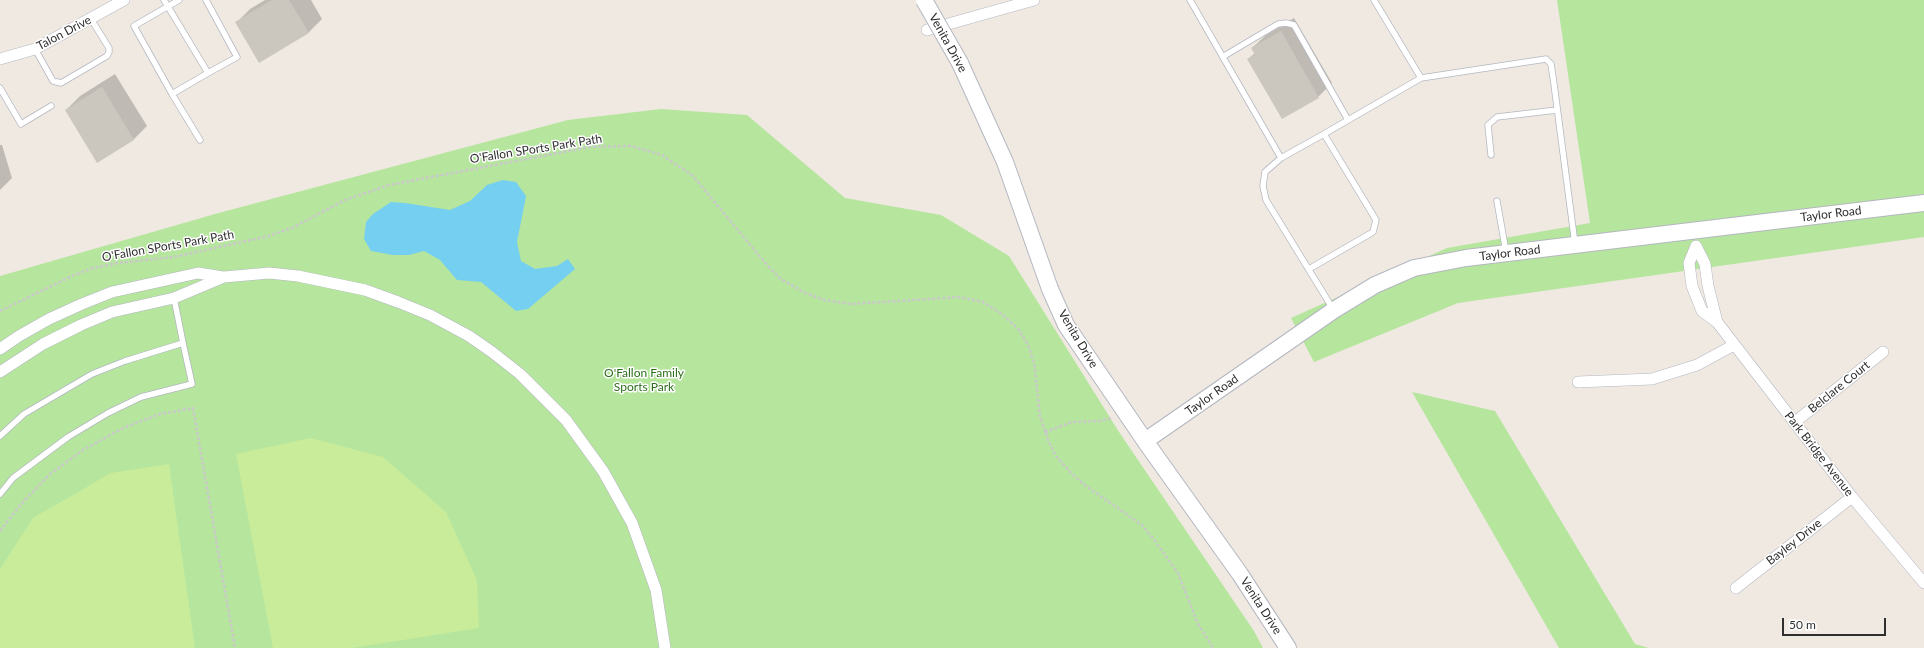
<!DOCTYPE html>
<style>
body{margin:0}
#map{position:relative;width:1924px;height:648px;overflow:hidden;background:#efe9e1;font-family:Lato,sans-serif}
canvas{display:block}
.scale{position:absolute;left:1782px;top:618px;width:104px;height:18px;box-sizing:border-box;border:2px solid #2e2e2e;border-top:0;padding-left:5px;font-size:12px;line-height:14px;white-space:nowrap;color:#2e2e2e;-webkit-text-stroke:3px #fff;paint-order:stroke}
</style>
<div id="map">
<canvas width="1924" height="648"></canvas>
<div class="scale">50 m</div>
</div>
<script>
const ctx = document.querySelector('canvas').getContext('2d');
ctx.lineJoin = 'round';
function fillPath(path, color) {
  ctx.fillStyle = color;
  ctx.fill(path, 'evenodd');
}
function toPath(rows) {
  const path = new Path2D();
  for (const r of rows) {
    path.moveTo(r[0], r[1]);
    for (let i = 2; i < r.length; i += 2) path.lineTo(r[i], r[i + 1]);
  }
  return path;
}
function trace(path, color, width, dash) {
  ctx.strokeStyle = color;
  ctx.lineWidth = width;
  ctx.lineCap = dash ? 'butt' : 'round';
  ctx.setLineDash(dash || []);
  ctx.stroke(path);
}
function drawText(font, color, halo, rows, align = 'center') {
  ctx.font = font + ' Lato,sans-serif';
  ctx.lineWidth = 3;
  ctx.setLineDash([]);
  ctx.textBaseline = 'middle';
  ctx.strokeStyle = halo;
  ctx.fillStyle = color;
  for (const [text, x, y, turn = 0] of rows) {
    ctx.save();
    ctx.translate(x, y);
    ctx.rotate((+turn || 0) * Math.PI / 180);
    ctx.textAlign = isNaN(turn) ? turn : align;
    if (halo) ctx.strokeText(text, 0, 0);
    ctx.fillText(text, 0, 0);
    ctx.restore();
  }
}
const green = toPath([
 [1557,0,1924,0,1924,237,1458,303,1314,362,1291,318,1447,248,1590,223],
 [661,109,747,115,845,198,941,215,1009,256,1119,432,1254,631,1263,648,0,648,0,276,215,214,568,120],
 [1412,392,1495,411,1635,644,1649,648,1559,648]
]);
const pitch = toPath([
 [311,438,383,457,446,512,477,580,479,628,352,648,273,648,236,454],
 [169,464,195,648,0,648,0,569,33,518,111,473]
]);
const water = toPath([
 [503,180,516,182,526,196,517,242,521,261,535,269,557,266,568,259,575,269,528,309,516,311,481,282,457,280,440,260,424,251,409,255,393,255,371,251,364,239,366,222,373,214,391,202,405,203,450,210,470,201,487,185]
]);
const shadow = toPath([
 [265,0,311,0,322,19,309,32,260,62,236,23,250,9],
 [1294,18,1332,83,1318,97,1282,118,1248,59,1255,53,1252,48,1266,35],
 [115,74,147,126,134,139,98,161,66,110,80,96],
 [0,145,2,145,12,178,0,190]
]);
const building = toPath([
 [272,0,289,0,309,33,259,63,235,22],
 [1281,31,1319,98,1282,119,1247,59,1255,55,1251,48],
 [102,87,134,140,97,163,65,110]
]);
const path = toPath([
 [0,311,74,275,93,268,118,263,174,257,269,236,294,227,345,200,389,185,590,147,631,146,662,155,693,176,767,265,781,279,805,293,825,300,851,304,960,297,983,302,1002,314,1019,330,1028,345,1034,363,1040,416,1048,440,1056,456,1071,473,1086,486,1142,525,1152,537,1178,573,1198,624,1213,648],
 [1045,432,1072,422,1099,421,1112,418],
 [0,531,22,503,50,474,83,450,123,428,160,414,193,408,235,648]
]);
const lane = toPath([
 [164,0,208,73,172,94,200,140],
 [206,0,237,57,208,73],
 [1190,0,1281,158,1265,172,1263,186,1266,200,1333,309],
 [1374,0,1421,78],
 [35,49,53,81,61,83,107,56,109,52,109,48,91,19],
 [1224,56,1278,24,1286,23,1294,25,1348,120],
 [0,88,21,124,51,106],
 [172,94,134,26,179,0],
 [1324,134,1421,78,1546,59,1551,64,1554,84,1575,244],
 [1491,155,1488,125,1497,117,1557,110],
 [1281,158,1324,134,1376,220,1373,232,1309,269],
 [1497,201,1506,252],
 [0,436,24,414,92,374,125,361,183,343,174,298],
 [0,494,13,478,68,437,108,413,141,397,192,384,183,343]
]);
const street = toPath([
 [927,30,1034,0],
 [0,59,35,49,124,0],
 [1717,322,1708,286,1705,264,1696,246,1689,263,1692,286,1702,311,1717,322,1852,497,1924,583],
 [0,349,19,336,49,319,82,304,112,292,198,273,223,277],
 [0,372,43,344,81,325,112,312,174,298,224,277,269,273,298,276,365,290,398,302,430,315,469,336,492,352,520,374,566,420,603,471,632,523,656,590,665,648],
 [1578,382,1652,379,1697,365,1734,345],
 [1795,422,1883,352],
 [1736,588,1852,497]
]);
const secondary = toPath([
 [960,63,1005,162,1050,289,1066,325,1145,441,1240,574,1288,648],
 [1145,441,1334,310,1375,285,1414,268,1466,258,1924,203]
]);
const secondaryBridge = toPath([
 [924,0,960,63]
]);
const streetNames = [
 ["Talon Drive",64,33,-28],
 ["Venita Drive",948,43,61],
 ["O'Fallon SPorts Park Path",536,149,-9],
 ["Taylor Road",1831,214,-7],
 ["O'Fallon SPorts Park Path",168,246,-10],
 ["Taylor Road",1510,253,-7],
 ["Venita Drive",1078,339,59],
 ["Belclare Court",1839,387,-39],
 ["Taylor Road",1212,395,-35],
 ["Park Bridge Avenue",1819,454,52],
 ["Bayley Drive",1794,542,-38],
 ["Venita Drive",1261,606,57]
];
const parkNames = [
 ["O'Fallon Family",644,373],
 ["Sports Park",644,387]
];
fillPath(green, '#b6e59e');
fillPath(pitch, '#c9ec9a');
fillPath(water, '#75cff0');
fillPath(shadow, '#0003');
fillPath(building, '#cbc7bf');
trace(lane, '#b4b7c1', 7);
trace(street, '#b4b7c1', 12);
trace(secondary, '#b4b7c1', 18);
trace(path, '#c9c9c9', 2.5, [3, 2]);
trace(lane, '#fff', 5.5);
trace(street, '#fff', 11);
trace(secondary, '#fff', 16);
trace(secondaryBridge, '#b4b7c1', 18, []);
trace(secondaryBridge, '#fff', 16);
drawText('12px', '#2e2e2e', '#fff', streetNames);
drawText('12px', '#2c6e1b', '#fff', parkNames);
</script>
